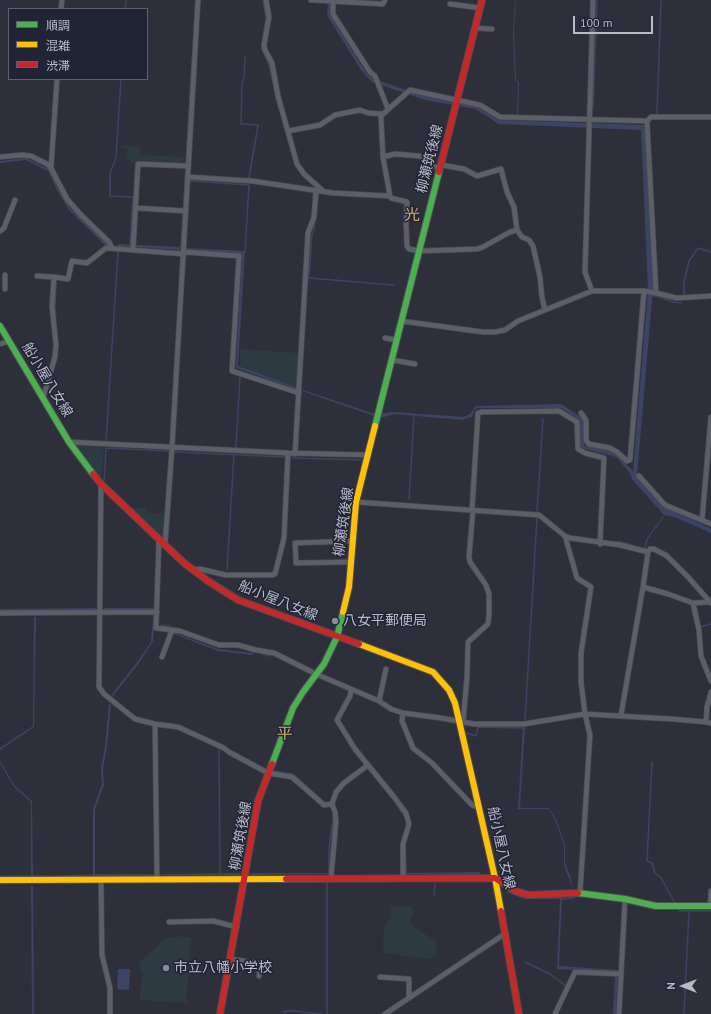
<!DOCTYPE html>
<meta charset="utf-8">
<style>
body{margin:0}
#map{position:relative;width:711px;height:1014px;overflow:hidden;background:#2d303a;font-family:"PT Sans","Noto Sans JP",sans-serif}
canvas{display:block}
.legend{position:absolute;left:8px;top:8px;width:140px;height:72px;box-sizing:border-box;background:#202435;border:1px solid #5d6071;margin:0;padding:5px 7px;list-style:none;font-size:12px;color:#b8bbca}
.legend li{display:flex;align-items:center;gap:8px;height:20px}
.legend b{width:20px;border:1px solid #5d6071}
.north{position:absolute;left:663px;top:966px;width:40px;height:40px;-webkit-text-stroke:3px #202435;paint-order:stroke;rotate:270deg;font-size:11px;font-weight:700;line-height:16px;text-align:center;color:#b8bbca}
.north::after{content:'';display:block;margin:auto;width:14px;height:18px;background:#b8bbca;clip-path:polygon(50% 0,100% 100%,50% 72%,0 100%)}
.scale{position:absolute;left:573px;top:16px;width:80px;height:18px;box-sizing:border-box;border:2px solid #b8bbca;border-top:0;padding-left:5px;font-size:12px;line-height:14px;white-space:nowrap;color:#b8bbca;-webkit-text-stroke:3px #202435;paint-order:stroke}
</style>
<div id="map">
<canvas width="711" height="1014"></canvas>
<ul class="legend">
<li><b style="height:5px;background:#4caf50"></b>順調</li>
<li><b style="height:5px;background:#ffc107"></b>混雑</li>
<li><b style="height:5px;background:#c62828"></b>渋滞</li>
</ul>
<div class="north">N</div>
<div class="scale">100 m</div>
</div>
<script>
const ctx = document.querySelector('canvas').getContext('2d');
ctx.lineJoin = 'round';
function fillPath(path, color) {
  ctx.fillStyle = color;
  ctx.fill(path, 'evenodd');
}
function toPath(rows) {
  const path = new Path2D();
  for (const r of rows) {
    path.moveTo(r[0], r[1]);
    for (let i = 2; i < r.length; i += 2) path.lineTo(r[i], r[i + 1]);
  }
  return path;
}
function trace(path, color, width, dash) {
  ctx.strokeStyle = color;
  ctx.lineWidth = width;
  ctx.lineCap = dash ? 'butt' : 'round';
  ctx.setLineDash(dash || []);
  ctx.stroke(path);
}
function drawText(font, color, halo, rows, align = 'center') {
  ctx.font = font + ' "PT Sans","Noto Sans JP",sans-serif';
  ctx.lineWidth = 3;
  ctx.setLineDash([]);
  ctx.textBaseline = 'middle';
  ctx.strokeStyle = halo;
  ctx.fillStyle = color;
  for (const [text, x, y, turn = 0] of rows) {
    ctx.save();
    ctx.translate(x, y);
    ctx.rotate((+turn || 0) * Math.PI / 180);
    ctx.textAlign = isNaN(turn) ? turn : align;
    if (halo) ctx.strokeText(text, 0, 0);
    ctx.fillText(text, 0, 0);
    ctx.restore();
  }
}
const green = toPath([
 [123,145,140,147,140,154,142,155,183,157,183,164,132,162,128,159,126,155,128,149,121,147],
 [240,349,299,353,297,387,240,368],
 [81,446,104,447,102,475,100,478,76,447],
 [130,508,147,508,147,513,164,513,163,539],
 [410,906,414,910,410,920,411,923,420,931,436,941,437,948,431,958,428,959,385,953,383,948,384,930,387,921,391,918,391,907],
 [176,936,191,938,186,1003,139,1000,143,973,140,971,140,962,166,938]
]);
const water = toPath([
 [328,0,331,0,330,14,367,74,374,79,424,96,478,107,499,120,645,125,653,288,637,476,663,506,668,509,706,526,711,529,711,533,686,522,674,517,665,515,648,539,645,550,622,543,603,541,621,541,644,548,647,538,664,515,632,479,630,473,616,457,582,448,580,442,579,420,561,408,478,408,475,410,472,417,462,420,395,414,380,418,302,391,303,390,375,414,394,412,463,417,470,414,476,406,560,404,563,405,582,418,584,424,584,444,585,446,607,450,615,453,633,471,648,290,641,130,498,124,490,118,475,109,425,100,372,82,365,75,359,67,327,15],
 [521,0,516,2,514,29,516,81,519,82,518,114,517,114,518,83,515,81,513,32,515,2],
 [26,158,48,169,52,174,58,189,70,208,107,243,107,246,105,245,69,210,57,190,48,171,26,160,0,163,0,161],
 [118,244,180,247,180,250,118,246],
 [187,248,245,251,238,366,296,387,296,389,236,368,242,254,187,250],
 [96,608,96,610,0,610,0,609],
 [104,608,154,608,154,610,104,610],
 [34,617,36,617,34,727,0,750,0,748,33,726],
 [153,617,155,617,153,641,139,663,112,697,111,696,115,690,138,661,151,642],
 [175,633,218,649,253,653,253,655,218,651,174,634],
 [109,704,111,704,107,747,103,769,104,785,95,809,95,874,154,874,154,876,93,876,93,809,102,784,101,768,105,747],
 [523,727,525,727,520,808,549,808,556,819,565,845,565,863,570,875,573,888,564,866,564,846,561,837,555,820,549,809,518,809],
 [0,761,15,786,32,801,33,877,31,877,31,802,14,787,0,763],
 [410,827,406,844,407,873,480,872,480,874,406,874,405,844],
 [241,873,241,875,161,875,161,874],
 [250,873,329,873,329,874,250,875],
 [31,886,33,886,34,1014,32,1014],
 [506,891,524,897,532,898,562,896,559,966,618,970,616,1014,613,1014,615,972,557,969,560,899,524,899,506,892],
 [118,969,130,969,129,990,117,989]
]);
const stream = toPath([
 [263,0,266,18,262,49,269,65,279,109],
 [125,9,126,0],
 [245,57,244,78,242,83,241,124,258,125,249,178],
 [121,79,116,158,110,173,110,196,133,197,130,246],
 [593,109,597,0],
 [657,113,661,0],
 [186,164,196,0],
 [191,181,249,185,245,252],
 [316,213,319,193],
 [315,219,314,230,312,234,309,278,394,285],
 [178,248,181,246,186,168],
 [650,296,657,296,673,302,681,303],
 [684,296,684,282,689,261,698,248,711,252],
 [56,316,55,308,56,282],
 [106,441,118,252],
 [236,447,240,377],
 [175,452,285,457],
 [292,458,364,460],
 [104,480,106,448,168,451],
 [409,499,414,415],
 [537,511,543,419],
 [227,569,234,455],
 [161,625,170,626],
 [700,627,711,624],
 [263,654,270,656],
 [525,720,537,517],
 [466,733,476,736,478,727,524,728],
 [219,749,220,874],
 [652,762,647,861,652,863,655,873,661,878,676,905],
 [273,771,293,774,324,802],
 [397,805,405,817],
 [329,873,329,849,333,817],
 [0,876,50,876],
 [56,876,94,875],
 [434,895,435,883],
 [561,899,574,898,574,897],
 [678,908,680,911,711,911],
 [525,962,550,974,566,986],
 [285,1014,284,1011,295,1011,322,1014],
 [327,1014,327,883],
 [684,1014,689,911]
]);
const street = toPath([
 [266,0,269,17,264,45,265,50,272,63,278,96,297,164,304,174,322,190],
 [311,0,383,4,385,0],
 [333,0,333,14,370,72,375,76,388,109],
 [450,4,481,8],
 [61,9,62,0],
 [475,28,492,29],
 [383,114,381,117,383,157,390,196],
 [647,121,656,293],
 [288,131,320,125,335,115,360,110,368,113,383,114,410,90,480,105,500,117,647,121,651,117,711,117],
 [0,157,22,155,31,156,47,164,51,168,67,199,81,215,109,242,112,248],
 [383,157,395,154,419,156,422,157,430,166,441,168],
 [442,165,464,169,477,176,501,169,507,192,514,207,517,230,522,237,529,240,533,246,540,277,542,298,545,310],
 [51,168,57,79],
 [188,177,252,181,333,193,390,196,391,198,407,202,406,223,407,246,409,249,419,251,477,249,483,247,510,232,517,230],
 [136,208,186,211],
 [0,231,4,228,15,200],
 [133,250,138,164,188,166],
 [184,252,239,256,232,371,299,393],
 [37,276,54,277],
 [5,289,5,275],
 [592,291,585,272,593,0],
 [401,321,483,332,495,332,505,330,518,321,592,291,644,291,656,293,677,298,711,296],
 [385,338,396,340],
 [0,344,9,341],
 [392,360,415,364],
 [43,398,55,357,56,345,52,306,54,277,68,279,72,261,87,263,106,248,184,254],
 [581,413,586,420,586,438,587,442,589,444,610,448,617,452,627,461,630,460,644,291],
 [69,442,288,453,369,455],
 [295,454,308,233,314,217,316,190],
 [639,476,665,505,711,524],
 [101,484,99,687,104,694,135,719,155,724,157,879],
 [356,502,539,515,565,536,570,538,620,545,648,552],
 [472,510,478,413,481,412,559,411,577,422,578,449,585,453,604,458,600,544],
 [702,520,711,417],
 [565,536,577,578,591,587,581,653,581,682,585,714,590,735,580,893],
 [159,540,156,628,180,631,219,645,238,645,256,650,274,653,316,674,379,701,391,709,403,713,441,718,474,724,524,724,585,714,672,719,706,722,711,723],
 [165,545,172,448,198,0],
 [350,562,296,563,295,543,352,541],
 [193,570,200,569,226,575,272,575,275,574,284,538,288,453],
 [643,587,668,594,693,603,699,630,701,656,711,681],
 [693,603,710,602],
 [0,613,157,612],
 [162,657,172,630],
 [351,690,350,696,337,720,355,749,394,797,406,813,409,824,403,844,403,878],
 [379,701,386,669],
 [403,713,402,721,413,748,432,763,472,805,479,808],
 [621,715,643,587,648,552,650,549,654,549,667,556,688,577,711,603],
 [463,722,467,677,468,642,488,624,489,615,489,594,486,585,470,562,469,557,473,510],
 [706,722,707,707,711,692],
 [155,724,178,727,224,748,229,752,268,773,292,777,324,805,332,804],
 [331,878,336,821,335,812,332,804,336,792,344,783,368,765],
 [101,879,102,955,110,988,110,1014],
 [710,906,711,891],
 [169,922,213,921,237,927],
 [231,959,261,964,259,976],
 [380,977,409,979,409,998],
 [385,1014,506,933],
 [555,1014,575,972,621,974],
 [619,1014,625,899]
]);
const fast = toPath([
 [0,326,69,442,93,474],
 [375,426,439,172],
 [272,764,293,708,303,692,324,664,337,637,343,612],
 [578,893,625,899,656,906,711,906]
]);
const slow = toPath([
 [343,612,349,587,356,502,375,426],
 [359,644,433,672,449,690,455,703,495,878,501,911],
 [0,880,286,879]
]);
const jam = toPath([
 [439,172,482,0],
 [93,474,101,484,184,563,208,581,238,600,359,644],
 [286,879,495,878,515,891,529,895,578,893],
 [501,911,519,1014],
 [220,1014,258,801,272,764]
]);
const markers = [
 [335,621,4,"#878a98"],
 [166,968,4,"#878a98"]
];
const streetNames = [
 ["柳瀬筑後線",430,159,-76],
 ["船小屋八女線",47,380,59],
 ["柳瀬筑後線",344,522,-82],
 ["船小屋八女線",278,601,22],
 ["柳瀬筑後線",241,836,-80],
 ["船小屋八女線",501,848,78]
];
const poiNames = [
 ["八女平郵便局",343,621],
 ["市立八幡小学校",174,968]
];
const quarterNames = [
 ["光",412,215],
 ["平",285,734]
];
fillPath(green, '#2d3a42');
fillPath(water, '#3d4463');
trace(stream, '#3d4463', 1.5);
trace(street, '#4b4d54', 6);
trace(fast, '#4b4d54', 8);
trace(slow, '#4b4d54', 8);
trace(jam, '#4b4d54', 8);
trace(street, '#5d5f68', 4.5);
trace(fast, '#4caf50', 6);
trace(slow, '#ffc107', 6);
trace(jam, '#c62828', 6);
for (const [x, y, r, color] of markers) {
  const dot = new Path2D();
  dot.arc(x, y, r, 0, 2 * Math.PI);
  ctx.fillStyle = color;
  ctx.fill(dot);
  trace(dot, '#202435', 1.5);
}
drawText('14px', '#b8bbca', '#202435', streetNames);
drawText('14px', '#b8bbca', '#202435', poiNames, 'left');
drawText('16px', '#ceaf6f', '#202435', quarterNames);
</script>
